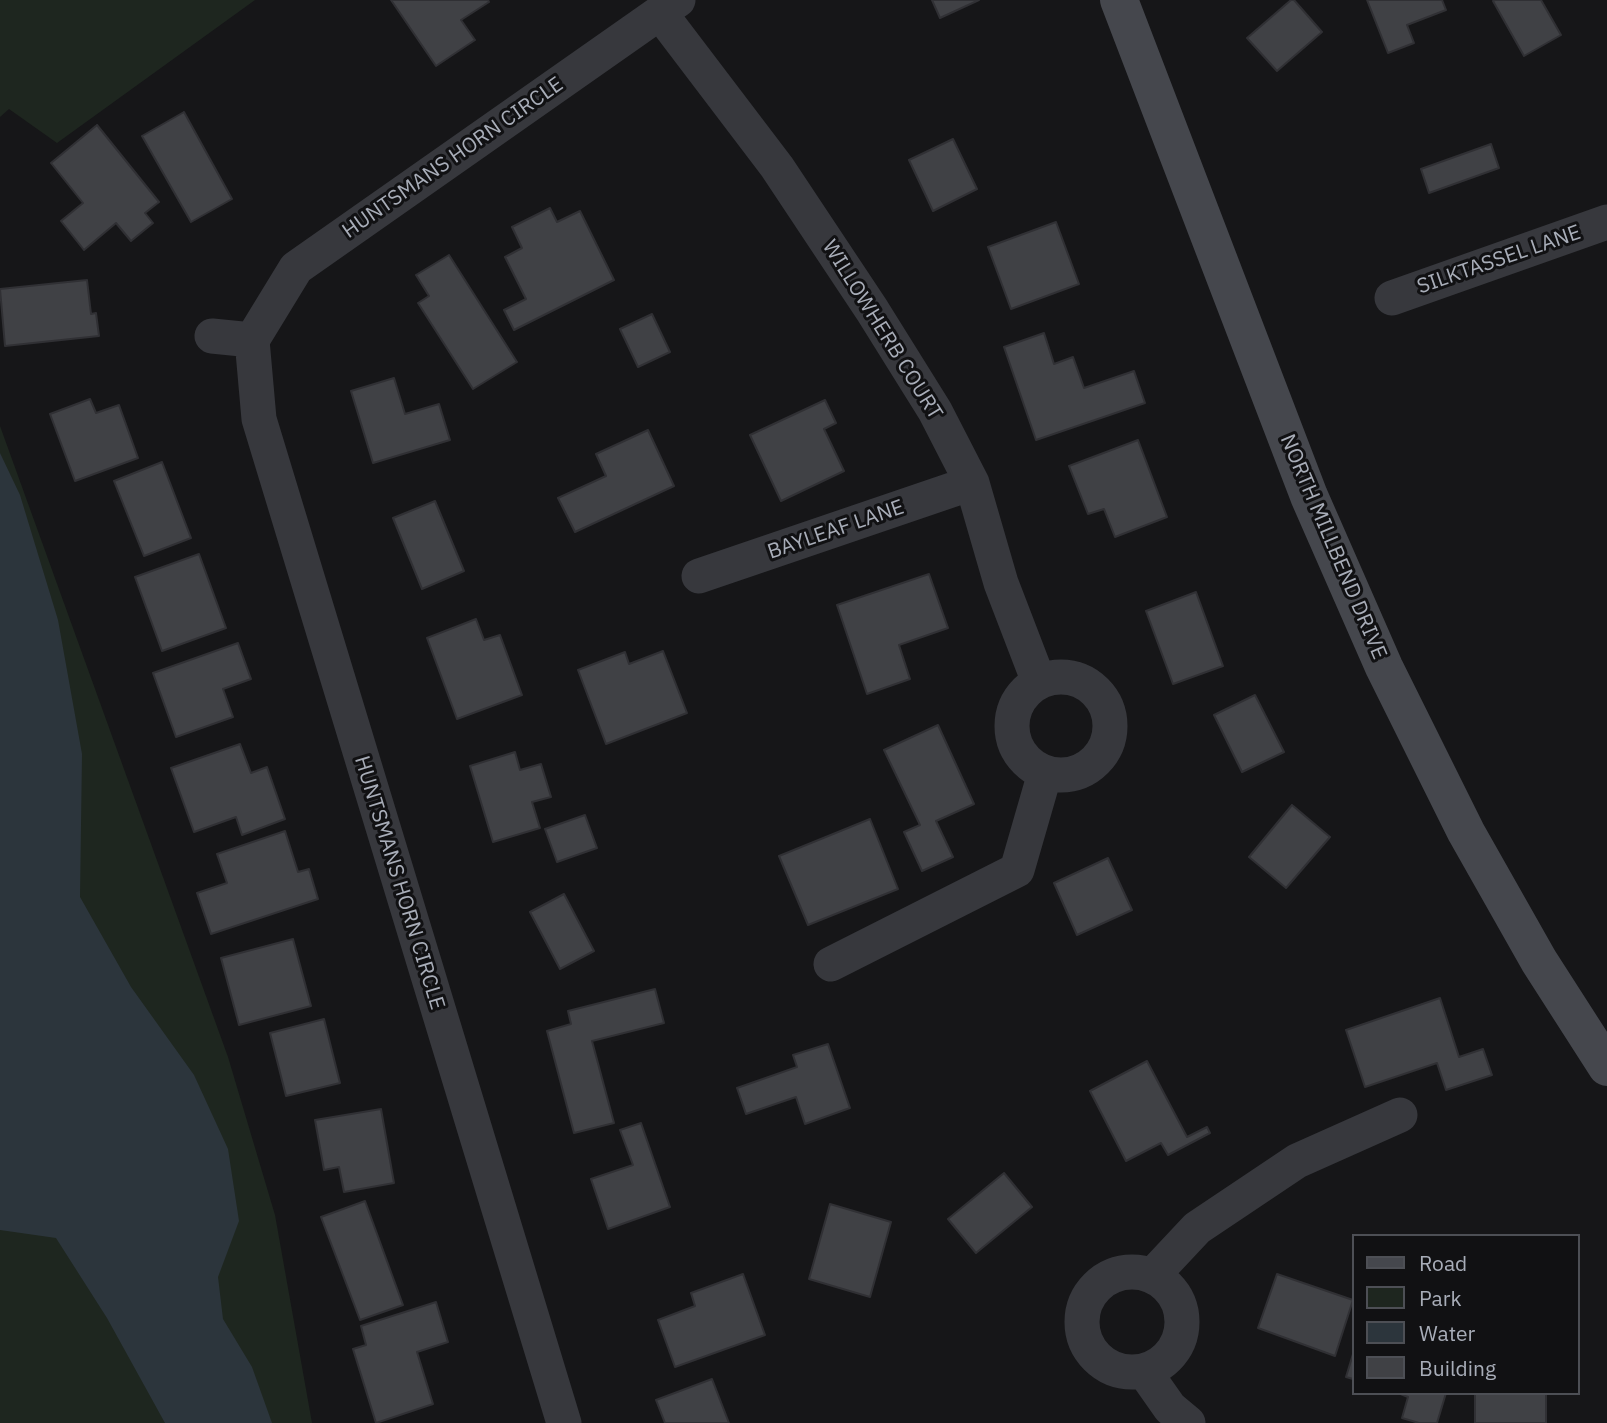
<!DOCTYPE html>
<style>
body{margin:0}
#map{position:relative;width:1607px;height:1423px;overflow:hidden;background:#161618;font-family:"IBM Plex Sans",sans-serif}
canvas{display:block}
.legend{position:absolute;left:1352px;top:1234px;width:228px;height:161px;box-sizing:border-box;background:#111113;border:2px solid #4d4f55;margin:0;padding:9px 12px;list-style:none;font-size:21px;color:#a8adb8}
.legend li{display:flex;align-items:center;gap:14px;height:35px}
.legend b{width:35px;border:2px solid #4d4f55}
</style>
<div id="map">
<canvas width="1607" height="1423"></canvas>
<ul class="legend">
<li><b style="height:9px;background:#45474d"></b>Road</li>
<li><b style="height:19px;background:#1e261f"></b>Park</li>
<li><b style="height:19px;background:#2c353c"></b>Water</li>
<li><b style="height:19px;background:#404145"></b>Building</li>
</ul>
</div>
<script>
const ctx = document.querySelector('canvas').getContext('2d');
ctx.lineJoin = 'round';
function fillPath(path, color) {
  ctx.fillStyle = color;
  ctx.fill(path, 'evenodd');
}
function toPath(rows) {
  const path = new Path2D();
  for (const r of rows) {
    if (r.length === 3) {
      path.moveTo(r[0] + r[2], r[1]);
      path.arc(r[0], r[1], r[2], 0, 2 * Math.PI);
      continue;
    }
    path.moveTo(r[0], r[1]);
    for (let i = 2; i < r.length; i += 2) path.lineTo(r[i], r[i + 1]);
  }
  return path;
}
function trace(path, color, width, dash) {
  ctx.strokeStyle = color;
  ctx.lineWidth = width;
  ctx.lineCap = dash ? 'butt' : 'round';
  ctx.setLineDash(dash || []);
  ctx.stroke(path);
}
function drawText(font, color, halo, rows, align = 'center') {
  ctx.font = font + ' "IBM Plex Sans",sans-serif';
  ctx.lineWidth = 6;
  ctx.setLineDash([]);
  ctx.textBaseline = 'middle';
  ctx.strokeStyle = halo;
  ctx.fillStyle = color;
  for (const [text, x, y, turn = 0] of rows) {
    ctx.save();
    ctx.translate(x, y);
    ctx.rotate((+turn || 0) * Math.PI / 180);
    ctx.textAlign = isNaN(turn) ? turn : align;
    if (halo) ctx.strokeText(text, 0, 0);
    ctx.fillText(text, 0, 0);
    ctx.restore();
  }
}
const green = toPath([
 [0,0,255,0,57,143,9,109,0,117],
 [0,426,228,1057,275,1215,312,1423,0,1423]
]);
const water = toPath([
 [0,453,20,495,58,620,82,754,80,897,131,987,194,1075,228,1149,239,1221,218,1277,223,1319,252,1367,272,1423,165,1423,107,1318,56,1238,0,1230]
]);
const building = toPath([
 [391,0,488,0,489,2,461,20,475,40,436,66,391,0],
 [932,0,979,0,940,18,932,0],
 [1291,0,1294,0,1322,32,1277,71,1247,38,1291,0],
 [1367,0,1442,0,1446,10,1407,25,1414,43,1388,53,1367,0],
 [1495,0,1541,0,1561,35,1524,56,1493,1,1495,0],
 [184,112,232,199,191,222,142,136,184,112],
 [97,125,159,202,145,213,153,223,131,241,116,223,84,250,61,221,83,203,51,163,97,125],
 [953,139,977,189,933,211,909,160,953,139],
 [1491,144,1499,168,1429,193,1421,169,1491,144],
 [550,208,557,222,580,211,614,280,514,330,504,310,526,299,505,257,522,248,512,227,550,208],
 [1056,222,1079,284,1011,309,988,247,1056,222],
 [449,255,517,362,473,389,418,303,429,296,416,275,449,255],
 [87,280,91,314,96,313,99,336,5,346,0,289,87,280],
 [652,314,670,352,638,367,620,329,652,314],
 [1044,333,1054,364,1073,357,1084,388,1134,371,1145,403,1036,440,1004,347,1044,333],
 [394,378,405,414,439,404,450,440,373,463,351,391,394,378],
 [90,399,96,413,119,405,138,458,75,481,50,414,90,399],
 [825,400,836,423,824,429,844,471,781,501,750,435,825,400],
 [648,430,674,486,575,532,558,498,606,476,596,454,648,430],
 [1138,440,1167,517,1115,537,1104,509,1088,514,1069,466,1138,440],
 [162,462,191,538,144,556,114,481,162,462],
 [435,501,464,571,422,589,393,518,435,501],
 [199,554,226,628,162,651,135,577,199,554],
 [929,574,948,628,899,645,910,679,867,694,837,605,929,574],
 [1196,592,1223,666,1173,684,1146,611,1196,592],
 [476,619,484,640,500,635,522,695,457,719,427,638,476,619],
 [238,643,251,679,223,689,233,717,176,737,153,673,238,643],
 [663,651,687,713,606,744,578,670,625,652,629,664,663,651],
 [1255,695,1284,752,1242,772,1214,715,1255,695],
 [938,725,974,804,936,821,953,857,922,871,904,832,920,825,884,750,938,725],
 [240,744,251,773,267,767,285,819,242,835,236,817,194,832,171,768,240,744],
 [515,752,520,770,541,764,551,797,532,802,540,828,493,842,470,766,515,752],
 [1292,805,1330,837,1286,888,1249,857,1292,805],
 [585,815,597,848,557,862,545,829,585,815],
 [870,819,898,889,808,925,779,856,870,819],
 [285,831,298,872,309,869,318,899,211,934,197,893,227,883,217,854,285,831],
 [1108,858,1132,910,1077,935,1054,883,1108,858],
 [564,894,594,951,560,969,530,912,564,894],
 [293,939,311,1006,239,1025,221,958,293,939],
 [655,989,664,1023,592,1041,614,1123,574,1133,547,1031,571,1024,568,1011,655,989],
 [1440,998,1459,1057,1483,1049,1492,1075,1446,1090,1437,1063,1365,1087,1346,1030,1440,998],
 [324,1019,340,1083,286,1096,270,1033,324,1019],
 [828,1044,850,1108,805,1124,796,1097,746,1114,737,1088,797,1067,793,1055,828,1044],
 [1147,1061,1187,1137,1207,1127,1210,1133,1168,1155,1161,1143,1126,1161,1090,1091,1147,1061],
 [381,1109,394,1183,344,1192,339,1167,324,1170,315,1120,381,1109],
 [641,1123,670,1207,608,1229,591,1179,633,1165,620,1130,641,1123],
 [1004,1173,1032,1207,976,1253,948,1219,1004,1173],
 [365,1201,403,1305,360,1320,321,1217,365,1201],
 [830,1204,891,1222,870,1297,809,1279,830,1204],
 [743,1274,765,1335,675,1367,658,1320,695,1306,691,1293,743,1274],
 [1277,1274,1353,1300,1335,1356,1258,1328,1277,1274],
 [436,1302,448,1342,417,1352,433,1404,376,1423,353,1349,366,1345,361,1326,436,1302],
 [1353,1354,1353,1379,1346,1377,1353,1354],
 [712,1379,729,1423,665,1423,656,1400,712,1379],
 [1398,1393,1446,1393,1437,1423,1419,1423,1402,1418,1408,1397,1398,1393],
 [1475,1393,1546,1393,1546,1423,1475,1423,1475,1393]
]);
const street = toPath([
 [660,13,777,167,872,310,935,411,972,483,1001,583,1039,682],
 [1392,298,1607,222],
 [212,336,252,340],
 [699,576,972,483],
 [1061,726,49],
 [831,964,1017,870,1045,773],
 [1132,1322,50],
 [1152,1276,1197,1228,1297,1161,1400,1115],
 [1144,1371,1170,1408,1188,1423],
 [564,1423,259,419,252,340,296,268,678,0]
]);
const secondary = toPath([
 [1119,0,1309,496,1384,667,1466,832,1539,961,1607,1067]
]);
const streetNames = [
 ["HUNTSMANS HORN CIRCLE",453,158,-35],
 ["SILKTASSEL LANE",1499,260,-19],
 ["WILLOWHERB COURT",882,330,58],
 ["BAYLEAF LANE",836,530,-19],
 ["NORTH MILLBEND DRIVE",1333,547,67],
 ["HUNTSMANS HORN CIRCLE",399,883,73]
];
fillPath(green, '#1e261f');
fillPath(water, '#2c353c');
fillPath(building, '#404145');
trace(building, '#303034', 2);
trace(street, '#37383d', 35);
trace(secondary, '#45474d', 38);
drawText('21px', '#a8adb8', '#111113', streetNames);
</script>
